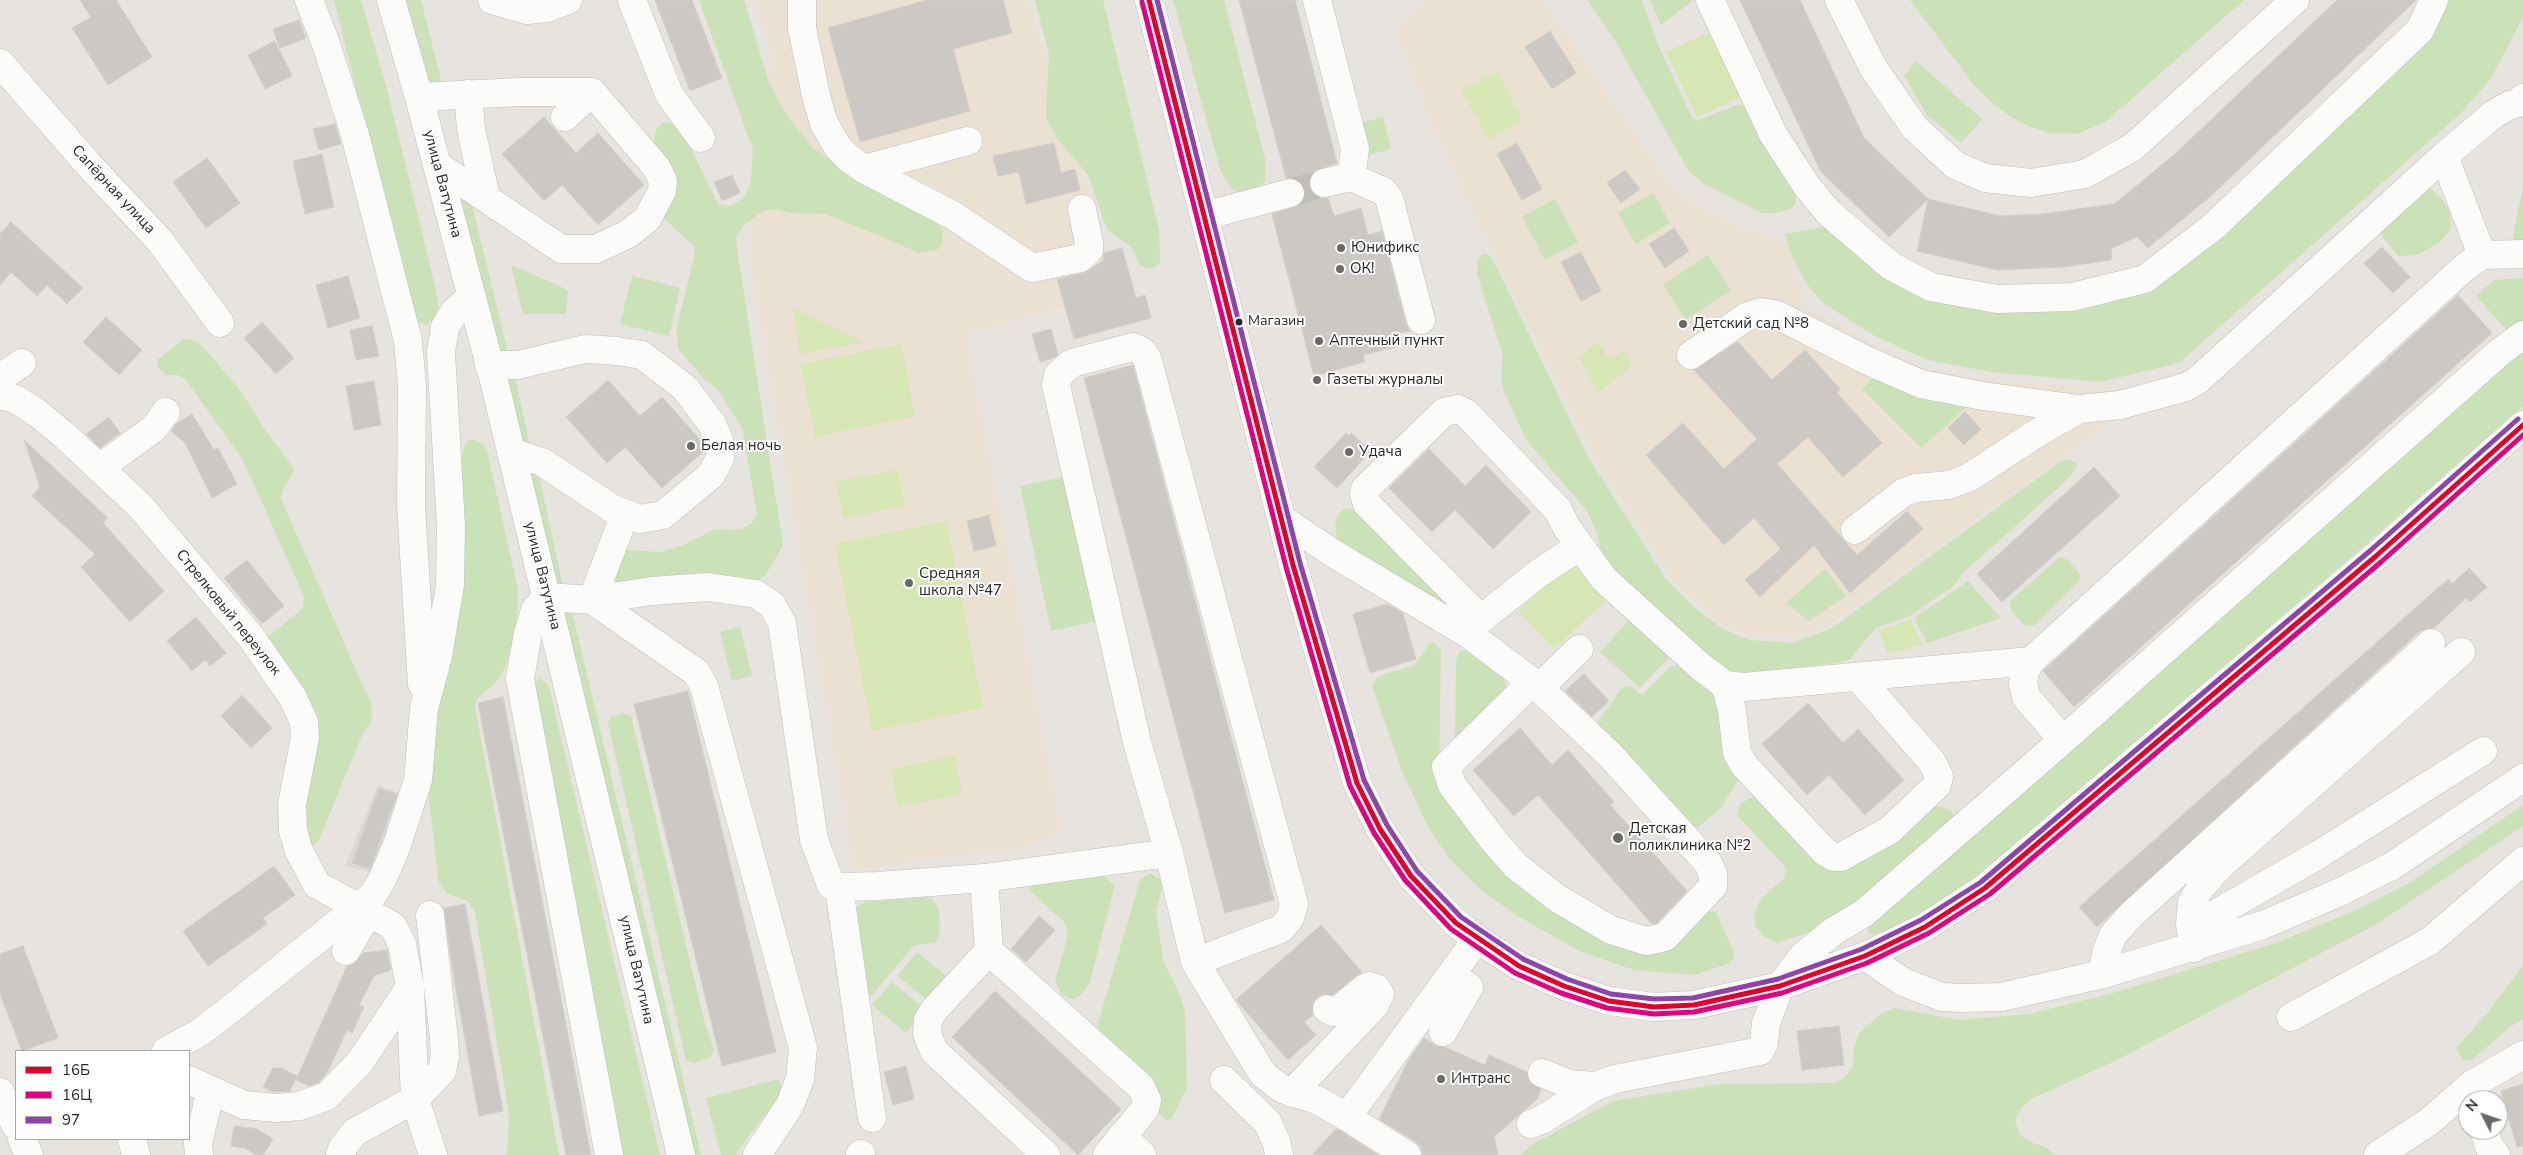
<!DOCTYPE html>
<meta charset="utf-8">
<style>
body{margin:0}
#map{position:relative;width:2523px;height:1155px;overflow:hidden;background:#e7e3de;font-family:"Nunito Sans",sans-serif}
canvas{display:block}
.legend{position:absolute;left:15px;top:1050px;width:175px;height:90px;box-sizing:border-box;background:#fff;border:1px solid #a9a9a9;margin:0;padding:6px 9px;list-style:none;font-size:15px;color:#282828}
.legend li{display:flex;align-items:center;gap:10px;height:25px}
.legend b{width:25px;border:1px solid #a9a9a9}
.north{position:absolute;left:2458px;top:1090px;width:50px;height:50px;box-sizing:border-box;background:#fff;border:1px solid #a9a9a9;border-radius:50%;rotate:311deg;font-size:14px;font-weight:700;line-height:20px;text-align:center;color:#282828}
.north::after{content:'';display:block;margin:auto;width:18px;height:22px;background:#6b6968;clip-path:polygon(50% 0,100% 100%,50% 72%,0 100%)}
</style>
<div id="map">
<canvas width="2523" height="1155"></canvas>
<ul class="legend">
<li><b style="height:6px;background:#e4002b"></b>16Б</li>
<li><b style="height:6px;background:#e5007d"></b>16Ц</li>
<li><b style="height:6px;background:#8e44ad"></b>97</li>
</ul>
<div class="north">N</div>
</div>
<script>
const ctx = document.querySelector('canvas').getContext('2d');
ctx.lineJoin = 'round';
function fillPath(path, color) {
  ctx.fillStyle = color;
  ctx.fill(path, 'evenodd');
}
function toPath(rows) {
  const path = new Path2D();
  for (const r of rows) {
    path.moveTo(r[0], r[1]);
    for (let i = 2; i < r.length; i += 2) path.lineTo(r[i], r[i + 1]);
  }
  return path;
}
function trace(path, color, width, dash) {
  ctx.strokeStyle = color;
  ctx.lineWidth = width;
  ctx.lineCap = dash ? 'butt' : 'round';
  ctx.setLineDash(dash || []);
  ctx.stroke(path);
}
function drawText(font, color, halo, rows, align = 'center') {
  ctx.font = font + ' "Nunito Sans",sans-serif';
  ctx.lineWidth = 4;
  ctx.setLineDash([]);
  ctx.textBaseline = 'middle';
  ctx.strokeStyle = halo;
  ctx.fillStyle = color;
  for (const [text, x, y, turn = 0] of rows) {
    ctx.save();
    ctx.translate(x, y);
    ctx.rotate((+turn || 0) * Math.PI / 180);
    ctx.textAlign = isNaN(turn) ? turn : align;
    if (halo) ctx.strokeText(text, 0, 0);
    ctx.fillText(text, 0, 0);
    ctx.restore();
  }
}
const industrial = toPath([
 [378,785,404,795,377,874,345,866]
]);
const education = toPath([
 [754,0,1028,0,1119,291,966,334,1062,832,1022,847,854,869,750,262,758,127,773,58],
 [1422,0,1542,0,1677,194,1739,227,1790,244,1803,304,1872,344,1925,369,1990,381,2100,389,2109,423,1830,624,1794,637,1749,634,1729,627,1701,607,1671,578,1594,456,1579,428,1436,135,1397,34]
]);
const green = toPath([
 [334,0,361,0,388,93,436,290,438,309,432,321,427,325,417,322,413,317],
 [396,0,421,0,442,84,426,89],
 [699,0,744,0,769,83,789,118,813,148,858,178,933,219,942,229,943,242,937,250,920,253,826,214,790,213,776,209,763,211,745,224,736,236,737,249,783,545,765,576,755,581,702,573,619,583,612,577,625,550,660,552,681,546,713,530,742,529,752,523,757,514,742,428,718,390,705,380,679,350,676,331,695,253,694,246,662,217,654,138,657,128,663,123,671,123,684,134,718,204,731,206,745,196,751,181,753,150],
 [1035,0,1103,0,1159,230,1160,262,1155,267,1147,269,1140,265,1132,248,1107,229,1088,175,1056,137,1049,124,1046,115,1049,54],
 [1173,0,1224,0,1265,159,1265,180,1260,187,1238,193,1230,187,1221,172],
 [1587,0,1642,0,1658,45,1692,117,1696,121,1740,104,1751,110,1796,196,1796,204,1791,209,1774,213,1762,213,1704,184,1689,172,1616,42],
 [1650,0,1692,0,1692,1,1661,25],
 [1910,0,2244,0,2104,123,2076,134,2051,133,2028,126,2011,117,1990,101,1974,85],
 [2450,0,2523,0,2523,17,2490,80,2460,114,2179,363,2100,382,1991,372,1928,360,1875,336,1823,303,1806,283,1792,256,1785,234,1829,226,1930,297,2150,288,2431,36],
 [1916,61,1982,119,1961,143,1927,115,1904,76],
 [1383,117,1391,149,1369,155,1360,123],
 [455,185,470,196,507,349,500,356],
 [2523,187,2523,245,2514,241,2513,236],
 [2425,189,2431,189,2442,199,2450,213,2451,229,2442,240,2430,248,2416,255,2398,256,2381,235,2383,226],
 [1653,193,1670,223,1636,244,1618,213],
 [1555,199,1578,242,1545,260,1522,217],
 [1483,254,1489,255,1495,264,1588,457,1666,579,1697,610,1726,631,1750,640,1792,643,1832,628,2060,462,2070,459,2077,464,2075,470,2067,480,1965,571,1952,587,1911,615,1875,629,1850,659,1841,662,1732,677,1673,629,1602,557,1597,533,1587,511,1526,440,1503,389,1501,376,1503,355,1477,274,1478,260],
 [1708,255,1731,290,1686,320,1663,285],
 [511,265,568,290,566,314,523,314],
 [632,276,680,288,669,336,620,324],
 [2523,278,2523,323,2510,334,2476,296,2494,280],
 [184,339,194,340,203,347,240,390,266,431,291,465,294,471,282,491,281,499,371,704,372,720,362,735,319,840,311,847,301,829,313,736,267,638,303,608,304,597,243,460,186,380,178,375,166,375,158,368,157,360],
 [2523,351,2523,406,2366,544,1981,874,1917,916,1888,930,1874,935,1868,934,1868,925],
 [497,369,514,374,531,449,525,452],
 [1877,373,1968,406,1921,448,1862,389],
 [474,439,484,445,487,451,518,590,516,634,504,670,495,683,477,699,475,707,559,1155,507,1155,509,1114,475,913,468,901,448,894,440,885,438,877,427,779,462,454,467,441],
 [522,463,537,467,563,586,557,593],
 [1067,476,1097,621,1051,631,1020,486],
 [1348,508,1357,512,1443,596,1441,601,1438,602,1337,539,1335,524,1338,515,1343,509],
 [2060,557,2068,560,2080,574,2081,579,2035,625,2025,626,2012,612,2010,601],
 [1825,569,1846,596,1809,621,1786,603],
 [1968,581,2001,618,1927,643,1914,618],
 [554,603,571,607,701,1155,684,1155],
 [1632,617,1672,654,1640,688,1600,652],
 [740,627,752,676,732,681,720,632],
 [1434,642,1441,651,1439,767,1512,874,1671,944,1708,912,1713,911,1716,913,1734,952,1734,957,1730,963,1694,975,1634,970,1579,951,1518,916,1482,891,1449,858,1428,827,1401,769,1373,688,1372,684,1379,676,1415,665,1429,644],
 [1466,650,1504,679,1507,690,1455,740,1456,660,1460,651],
 [1680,664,1714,690,1739,778,1721,808,1698,827,1687,826,1597,729,1599,720,1621,689,1625,686,1631,687,1642,695,1670,667],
 [541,678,549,687,660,1155,617,1155,532,685],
 [624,713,631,716,705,1024,714,1050,710,1057,694,1063,686,1060,608,723,611,717],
 [1753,797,1762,798,1820,859,1932,806,1944,807,1952,812,1955,818,1828,926,1777,943,1765,937,1755,926,1755,914,1760,900,1784,878,1786,868,1737,815,1740,804],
 [2523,805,2523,826,2375,925,2115,1061,2033,1098,2021,1108,2015,1120,2019,1134,2033,1143,2046,1147,2054,1155,1520,1155,1533,1144,1611,1102,1619,1100,1720,1084,1835,1083,1845,1077,1853,1066,1853,1052,1859,1033,1881,1014,1895,1008,1959,1020,2029,1014,2110,994,2273,944,2352,912,2411,882],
 [1101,873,1114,885,1113,892,1089,985,1079,996,1074,999,1068,998,1062,995,1055,981,1068,935,1066,926,1063,921,1028,889,1030,882],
 [1150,873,1160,879,1163,884,1156,911,1163,961,1180,995,1185,1012,1187,1088,1171,1119,1166,1120,1159,1113,1157,1105,1099,1034,1097,1027,1140,880],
 [926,897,931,899,938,907,940,918,939,937,935,943,915,945,911,949,872,995,868,997,856,913,858,906,865,902],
 [917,952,950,979,931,1003,897,976],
 [2523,965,2523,1019,2510,1027,2475,1057,2469,1061,2463,1060,2456,1048,2489,1011],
 [892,982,925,1009,906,1033,872,1005],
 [779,1079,782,1092,735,1155,721,1155,706,1098]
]);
const pitch = toPath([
 [1710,32,1741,97,1697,117,1666,52],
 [1497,71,1523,121,1488,139,1461,90],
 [793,308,864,342,800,354],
 [1598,342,1609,360,1625,350,1632,366,1598,393,1579,357],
 [901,344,915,416,815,437,800,364],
 [898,470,905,506,843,518,836,482],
 [946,521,983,708,872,731,835,544],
 [1574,558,1610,596,1554,649,1518,611],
 [1910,619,1922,645,1888,654,1879,631],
 [955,756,962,794,898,807,891,769]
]);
const building = toPath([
 [80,0,116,0,152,57,108,85,72,28,91,17,80,0],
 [655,0,692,0,722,78,690,91,655,0],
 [927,0,1003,0,1012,33,953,49,970,111,860,142,828,28,927,0],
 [1239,0,1295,0,1337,163,1314,171,1309,178,1309,187,1312,193,1319,198,1328,198,1334,216,1361,208,1368,235,1382,231,1406,324,1410,331,1393,335,1396,347,1363,355,1365,362,1314,376,1272,214,1301,204,1305,198,1305,189,1301,182,1294,178,1286,178,1239,0],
 [1740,0,1800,0,1864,138,1928,199,2001,216,2042,214,2114,204,2175,154,2337,0,2416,0,2212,195,2148,248,2137,237,2112,248,2111,260,2063,267,1997,270,1917,251,1928,199,1889,237,1821,172,1740,0],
 [299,20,306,38,280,48,273,29,299,20],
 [1550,31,1576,73,1552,89,1525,47,1550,31],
 [275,41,292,76,265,89,248,55,275,41],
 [544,117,576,153,598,133,644,185,598,225,562,185,544,201,502,154,544,117],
 [335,124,341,144,319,150,313,129,335,124],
 [1054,143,1061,173,1075,169,1080,190,1026,204,1019,172,998,176,993,156,1054,143],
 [1517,143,1542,189,1522,200,1497,154,1517,143],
 [322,154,334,207,305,214,293,161,322,154],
 [207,158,240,203,206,228,173,182,207,158],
 [1625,170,1640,189,1621,203,1607,183,1625,170],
 [732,175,740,193,722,201,714,182,732,175],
 [11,222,83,288,67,304,47,285,37,296,11,272,0,285,0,234,11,222],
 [1674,228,1689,251,1665,268,1649,244,1674,228],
 [2382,247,2410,277,2393,293,2364,263,2382,247],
 [1122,248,1136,298,1145,295,1151,318,1074,339,1057,279,1084,273,1103,261,1104,253,1122,248],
 [1581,252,1601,291,1581,301,1561,262,1581,252],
 [348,276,360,318,328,328,316,285,348,276],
 [2458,295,2492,333,2074,707,2043,671,2458,295],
 [106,317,142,350,119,375,83,342,106,317],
 [262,322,294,358,276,374,244,338,262,322],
 [372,326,379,356,356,360,350,330,372,326],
 [1051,329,1058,355,1053,358,1040,362,1032,334,1051,329],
 [1738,342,1772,380,1805,350,1840,389,1837,393,1882,443,1843,477,1808,437,1777,464,1857,555,1907,511,1923,529,1850,593,1814,545,1760,597,1745,580,1781,549,1754,518,1724,545,1646,455,1683,423,1724,469,1757,439,1694,370,1738,342],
 [1133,365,1274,900,1225,913,1084,378,1133,365],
 [608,380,640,416,662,397,704,444,704,451,662,488,625,447,607,463,566,417,608,380],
 [374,381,381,425,354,430,346,386,374,381],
 [1965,412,1981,429,1964,445,1948,428,1965,412],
 [192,414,214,450,218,448,237,484,212,498,185,443,171,431,176,424,192,414],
 [109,417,120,433,100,448,86,434,109,417],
 [1346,433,1349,436,1351,433,1371,451,1337,488,1314,467,1346,433],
 [24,440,108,518,103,523,164,591,130,622,81,567,95,554,32,496,40,487,24,440],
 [1429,449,1465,486,1486,465,1531,512,1493,549,1455,510,1432,532,1389,488,1429,449],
 [2094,467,2120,496,2002,602,1977,574,2094,467],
 [989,515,996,546,974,551,967,521,989,515],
 [247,560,284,606,262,624,224,578,247,560],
 [2469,568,2487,587,2470,602,2466,598,2434,628,2420,631,2097,927,2079,907,2448,579,2452,584,2469,568],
 [1387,604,1403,613,1416,659,1370,673,1353,614,1387,604],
 [196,617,226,653,210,666,205,660,192,671,167,641,196,617],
 [1584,674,1609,701,1592,717,1565,691,1584,674],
 [688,691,776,1052,722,1066,634,704,688,691],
 [242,695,272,728,251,748,221,716,242,695],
 [503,697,591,1155,566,1155,478,703,503,697],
 [1808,703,1843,743,1858,729,1904,780,1865,815,1829,775,1807,795,1762,744,1808,703],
 [1520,728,1552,765,1568,750,1614,802,1610,805,1687,891,1657,923,1652,924,1538,795,1514,816,1473,770,1520,728],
 [379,788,397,794,370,869,352,863,379,788],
 [274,866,295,895,263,918,267,924,208,966,183,931,274,866],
 [465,904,503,1111,479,1116,452,967,444,908,465,904],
 [1039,916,1055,930,1026,962,1011,949,1039,916],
 [1321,925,1362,972,1333,995,1319,996,1313,1002,1313,1015,1304,1022,1316,1035,1288,1060,1236,1000,1321,925],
 [23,946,58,1038,22,1051,0,994,0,954,23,946],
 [387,950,391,970,374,976,359,1005,364,1007,352,1033,347,1030,327,1073,318,1083,309,1086,296,1080,347,966,354,964,363,953,387,950],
 [995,991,1121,1109,1078,1155,952,1037,995,991],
 [1839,1026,1844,1065,1802,1070,1797,1031,1839,1026],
 [1424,1038,1436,1046,1445,1047,1485,1065,1489,1055,1527,1072,1530,1083,1541,1089,1537,1099,1494,1137,1498,1155,1423,1155,1421,1147,1416,1142,1379,1119,1408,1061,1424,1038],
 [906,1066,914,1099,893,1105,884,1072,906,1066],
 [273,1068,281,1068,297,1076,290,1091,273,1092,263,1087,273,1068],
 [2523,1084,2523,1146,2517,1147,2501,1091,2523,1084],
 [234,1126,257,1129,273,1139,263,1155,256,1155,245,1148,231,1146,234,1126],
 [1336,1129,1339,1130,1378,1155,1312,1155,1336,1129]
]);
const minorTunnel = toPath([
 [1290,193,1324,183]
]);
const minor = toPath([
 [309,0,326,44,355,135,408,341,412,386,411,505,422,684],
 [391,0,419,97,495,385,681,1155],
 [492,0,527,10,548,8,568,0],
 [632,0,669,94,701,138],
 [802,0,802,28,817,100,824,123,837,146,847,157,864,169,954,216,1032,268,1080,258,1089,250,1089,243,1082,209],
 [1149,0,1293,565,1357,783,1380,829,1411,876,1456,923,1477,939,1519,966,1564,986,1609,1001,1654,1007,1694,1005,1780,986,1865,956,1925,927,1985,888,2376,556,2523,425],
 [1317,0,1355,149,1351,177,1324,183],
 [1710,0,1773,134,1806,185,1828,212,1891,266,1931,287,1997,299,2072,297,2145,279,2214,226,2420,30,2434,0],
 [1839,0,1874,69,1915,128,1955,165,1985,178,2031,183,2085,174,2133,147,2295,0],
 [0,63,88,164,160,241,220,323],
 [468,94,471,129,486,198],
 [419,97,519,92,592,92,656,167,663,181,662,191,647,219,628,234,596,249,561,249,437,165],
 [565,117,592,92],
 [2444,156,2494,114,2510,105,2523,102,2523,98],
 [864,169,968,141],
 [1351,177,1383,191,1389,198,1421,320],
 [1204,216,1290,193],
 [1691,355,1746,317,1761,312,1777,315,1866,360,1921,384,1983,396,2079,409,2120,405,2186,387,2198,380,2444,156,2482,255],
 [489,365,518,365,585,349,617,351,642,355,685,388,712,424,719,440,720,458,711,475,663,515,640,519,613,509,542,462,511,452],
 [0,378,22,363],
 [0,395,15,399,36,412,64,435,140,506,251,637,293,698,304,722,305,738,292,804,293,831,299,851,317,885,393,926,402,944,410,987,415,1099,433,1155],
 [99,468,153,429,166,412],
 [1282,519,1334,554,1470,635,1532,682,1539,688,1610,755,1708,863,1713,874,1713,886,1665,937,1646,941,1611,930,1557,898,1516,866,1494,841,1452,785,1446,767,1532,682],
 [1855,530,1904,492,1916,488,1949,485,1970,477,2037,433,2079,409],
 [1580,546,1539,573,1481,619,1367,504,1364,494,1365,489,1444,412,1458,409,1466,413,1558,510,1567,528,1580,546,1604,579,1701,667,1725,685,1744,687,2031,661],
 [592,600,652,591,708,587,756,594,772,605,782,623,814,840,831,885,839,887,878,886,984,878,1169,853,1195,962,1259,1068,1264,1075,1282,1089,1317,1100,1347,1117,1477,939],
 [592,600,625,514],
 [1725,685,1732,710,1737,753,1744,765,1825,852,1834,857,1841,857,1890,830,1937,785,1939,776,1932,762,1858,677],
 [1539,688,1579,649],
 [2063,740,2026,697,2023,683,2025,671,2031,661,2465,267,2482,255,2523,254],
 [1169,853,1137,742,1056,385,1058,375,1072,363,1133,347,1142,351,1147,358,1294,904,1290,918,1281,929,1195,962],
 [984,878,989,951,934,1010,928,1020,927,1034,934,1051,1046,1155],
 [839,887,872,1118],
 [2190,924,2212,916,2318,855,2483,751],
 [2194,948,2190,924,2192,902,2201,887,2221,865,2461,652],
 [346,951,369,912],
 [989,951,1141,1087,1147,1100,1145,1109,1107,1155],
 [1865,956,1903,982,1942,997,1961,998,2001,997,2103,974,2263,925,2340,892,2392,866,2523,778],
 [2103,974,2106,953,2113,935,2131,915,2431,643],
 [2291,1017,2430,941,2523,861],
 [1443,1032,1469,987,1451,974],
 [166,1051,199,1033,223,1015,373,895,383,878,397,845,418,780,424,708,438,656,450,585,451,526,441,352,445,327,455,311,471,297],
 [1542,1073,1569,1084,1596,1086],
 [189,1080,244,1105,276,1108,300,1106,327,1096,360,1062,410,987],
 [1224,1080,1268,1123,1277,1144,1279,1155],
 [0,1092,16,1126],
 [1292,1093,1375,1005,1380,994,1376,988,1370,986,1365,988,1340,1009,1333,1012,1327,1009],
 [1347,1117,1407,1155],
 [1531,1124,1543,1119,1596,1086,1615,1079,1760,1051,1764,1043,1766,1023,1780,986,1803,956,1834,931,1864,913,2063,740,2501,351,2523,335],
 [2484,1130,2489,1146,2496,1155],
 [1122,1136,1142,1155],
 [22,1139,29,1155],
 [132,1139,136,1155],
 [199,1155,198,1143,211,1090],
 [340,1155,343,1147,355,1132,415,1099,442,1071,445,1057,444,1039,430,915],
 [609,1155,520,679,528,633,535,610,547,597,592,600,696,672,704,686,803,1048,800,1079,790,1105,757,1155],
 [860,1155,861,1154],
 [2378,1155,2430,1121,2471,1085,2523,1055]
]);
const bus1 = toPath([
 [1149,0,1293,565,1357,783,1380,829,1411,876,1456,923,1519,966,1564,986,1609,1001,1654,1007,1694,1005,1780,986,1865,956,1925,927,1985,888,2376,556,2523,425]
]);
const bus2 = toPath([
 [1142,2,1286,567,1350,786,1374,833,1405,880,1451,929,1515,973,1561,993,1607,1008,1654,1014,1694,1012,1782,993,1867,963,1929,933,1990,894,2381,562,2523,435]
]);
const bus3 = toPath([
 [1157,0,1300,563,1364,780,1387,825,1417,871,1461,917,1523,959,1567,979,1611,994,1654,999,1693,998,1778,979,1862,949,1921,920,1981,882,2371,550,2518,419]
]);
const markers = [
 [1341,248,5,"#6b6968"],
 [1340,269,5,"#6b6968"],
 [1239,322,4.5,"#282828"],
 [1683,324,5,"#6b6968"],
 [1319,341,5,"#6b6968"],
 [1317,380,5,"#6b6968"],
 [691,446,5,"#6b6968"],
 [1349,452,5,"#6b6968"],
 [909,583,5,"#6b6968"],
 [1618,838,6,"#6b6968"],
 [1441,1079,5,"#6b6968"]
];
const busNames = [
 ["Магазин",1248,322]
];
const streetNames = [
 ["улица Ватутина",442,184,75],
 ["Сапёрная улица",113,190,47],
 ["улица Ватутина",542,576,76],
 ["Стрелковый переулок",228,613,51],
 ["улица Ватутина",636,970,77]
];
const poiNames = [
 ["Юнификс",1351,248],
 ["ОК!",1350,269],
 ["Детский сад №8",1693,324],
 ["Аптечный пункт",1329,341],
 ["Газеты журналы",1327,380],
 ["Белая ночь",701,446],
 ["Удача",1359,452],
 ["Средняя",919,574],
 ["школа №47",919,591],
 ["Детская",1629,829],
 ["поликлиника №2",1629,846],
 ["Интранс",1451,1079]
];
fillPath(industrial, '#dbd8da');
fillPath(education, '#eae1d3');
fillPath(green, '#cbe1b7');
fillPath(pitch, '#d6e6b5');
fillPath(building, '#ccc9c5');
trace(building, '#d2cfca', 1);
trace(minorTunnel, '#c1beba', 28, [28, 14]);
trace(minor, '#c1bfbf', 29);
trace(minor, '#fbfbfa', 28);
trace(bus1, '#e4002b', 5);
trace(bus2, '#e5007d', 5);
trace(bus3, '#8e44ad', 5);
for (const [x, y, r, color] of markers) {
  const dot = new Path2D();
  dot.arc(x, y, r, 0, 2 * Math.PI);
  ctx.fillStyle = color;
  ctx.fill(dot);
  trace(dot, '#fff', 2);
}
drawText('14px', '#282828', '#fff', busNames, 'left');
drawText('15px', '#282828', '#fff', streetNames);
drawText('15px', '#282828', '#fff', poiNames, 'left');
</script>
